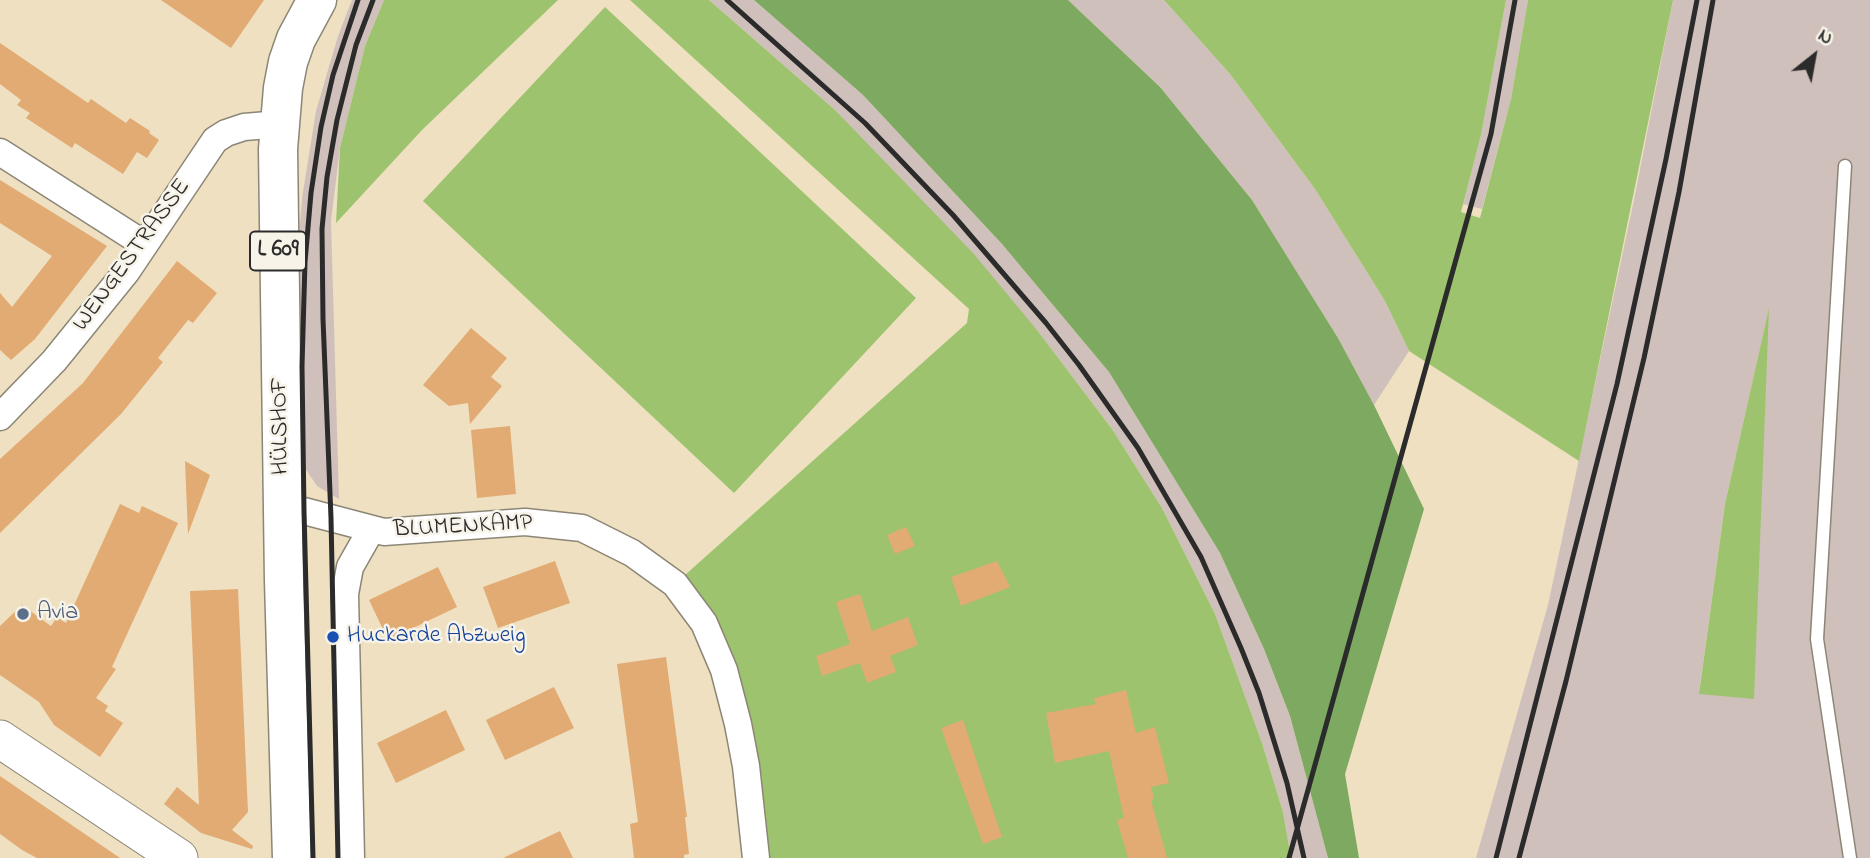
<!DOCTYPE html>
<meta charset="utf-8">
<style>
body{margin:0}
#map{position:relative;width:1870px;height:858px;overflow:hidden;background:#eee0c0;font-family:"Indie Flower",sans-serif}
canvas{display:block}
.north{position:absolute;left:1779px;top:21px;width:70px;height:70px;-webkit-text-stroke:5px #f7f3e8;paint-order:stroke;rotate:31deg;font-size:19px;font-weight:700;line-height:28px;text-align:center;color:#2b2b2b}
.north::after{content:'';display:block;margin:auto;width:24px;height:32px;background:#2b2b2b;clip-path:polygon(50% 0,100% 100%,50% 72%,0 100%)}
</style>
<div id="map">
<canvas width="1870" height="858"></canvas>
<div class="north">N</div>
</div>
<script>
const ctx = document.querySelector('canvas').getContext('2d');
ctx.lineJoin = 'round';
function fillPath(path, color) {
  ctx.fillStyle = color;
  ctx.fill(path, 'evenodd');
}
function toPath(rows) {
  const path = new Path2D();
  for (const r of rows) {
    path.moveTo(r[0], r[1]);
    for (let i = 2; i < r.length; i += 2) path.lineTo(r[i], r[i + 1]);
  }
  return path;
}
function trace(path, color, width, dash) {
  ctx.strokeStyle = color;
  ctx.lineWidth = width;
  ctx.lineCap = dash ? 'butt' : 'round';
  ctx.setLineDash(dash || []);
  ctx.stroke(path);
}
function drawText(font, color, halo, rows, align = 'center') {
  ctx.font = font + ' "Indie Flower",sans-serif';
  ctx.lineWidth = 5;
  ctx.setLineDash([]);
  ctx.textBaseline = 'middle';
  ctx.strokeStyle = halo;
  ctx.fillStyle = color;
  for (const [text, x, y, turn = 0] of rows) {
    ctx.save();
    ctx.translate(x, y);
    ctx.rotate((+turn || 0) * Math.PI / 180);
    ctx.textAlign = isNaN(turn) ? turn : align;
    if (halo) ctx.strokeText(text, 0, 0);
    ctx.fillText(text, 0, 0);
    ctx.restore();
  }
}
const industrial = toPath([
 [352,0,384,0,365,46,340,148,331,221,339,499,317,486,298,458,295,291,302,198,316,111,338,36],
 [709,0,754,0,863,95,1002,244,1109,372,1220,553,1264,649,1290,716,1328,858,1291,858,1283,812,1262,743,1215,614,1162,508,1112,429,1037,330,835,110],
 [1068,0,1164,0,1230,74,1315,189,1385,301,1409,351,1374,405,1338,338,1252,200,1160,87],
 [1506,0,1528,0,1511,99,1482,209,1463,204,1481,135],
 [1673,0,1870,0,1870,858,1476,858,1548,605,1635,195],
 [1768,313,1699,693,1725,504]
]);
const green = toPath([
 [384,0,558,0,422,130,336,223,340,148,365,46],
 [630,0,709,0,835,110,973,253,1037,330,1112,429,1162,508,1215,614,1262,743,1283,812,1291,858,756,858,738,724,675,584,967,323,969,309],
 [1164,0,1506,0,1481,135,1461,212,1480,218,1511,99,1528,0,1673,0,1579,461,1409,351,1385,301,1315,189,1230,74],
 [605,7,916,298,734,493,423,201],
 [1769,308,1754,699,1699,694,1725,504]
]);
const forest = toPath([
 [754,0,1068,0,1160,87,1252,200,1338,338,1374,405,1424,509,1345,774,1359,858,1328,858,1290,716,1264,649,1220,553,1109,372,1002,244,863,95]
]);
const building = toPath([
 [161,0,264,0,231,48],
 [0,43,88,103,91,99,126,123,130,118,150,131,149,133,159,140,147,158,137,152,123,174,75,143,72,148,26,118,30,113,17,105,21,100,0,84],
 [0,180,107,246,35,339,11,360,0,350,0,293,12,307,52,256,0,223],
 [177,261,217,293,193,323,188,320,158,358,163,362,121,414,0,533,0,459,83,383],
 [471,328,507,358,491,377,502,386,470,424,468,403,449,406,423,385],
 [510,426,516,494,477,498,471,430],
 [185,461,210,475,188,534],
 [120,504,139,513,142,506,178,523,112,667,116,669,96,698,108,706,105,711,123,723,100,757,54,725,39,702,0,675,0,626,22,605,51,626,57,617,66,623],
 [906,527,915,546,895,554,887,535],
 [555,561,570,603,498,628,483,587],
 [997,561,1010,587,961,606,951,577],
 [438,567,457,607,388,640,369,600],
 [238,589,248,812,232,830,253,846,252,849,201,833,164,804,177,787,199,805,190,591],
 [860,594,872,631,908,617,918,645,890,656,896,672,867,683,860,663,822,676,816,656,850,644,836,602],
 [666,657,687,817,685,817,689,854,684,855,684,858,634,858,630,824,638,822,617,664],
 [554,687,574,728,505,760,486,720],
 [1126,690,1136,733,1155,727,1169,783,1151,787,1154,799,1151,800,1167,858,1128,858,1117,820,1124,818,1109,751,1055,763,1046,713,1096,704,1094,698],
 [446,710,465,750,396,783,377,743],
 [963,720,1002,837,983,844,941,728],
 [0,776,120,858,37,858,22,850,0,834],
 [560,831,573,858,503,858]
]);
const lane = toPath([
 [1845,166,1817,639,1850,858]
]);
const street = toPath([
 [0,152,144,244],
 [0,417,54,361,127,271,215,140,226,133,244,127,280,124],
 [283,510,304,511,384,532,525,522,582,528,632,553,675,584,704,623,724,670,738,724,746,766,756,858],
 [351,858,345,594,350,567,371,530]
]);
const secondary = toPath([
 [0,739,179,858]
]);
const primary = toPath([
 [292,858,284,581,278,149,283,88,288,62,296,39,317,0]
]);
const rail = toPath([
 [727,0,865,123,953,215,1046,323,1079,365,1138,448,1201,557,1241,648,1259,693,1287,783,1304,858],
 [313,858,304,511,302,366,305,262,311,193,321,127,333,75,358,0],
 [338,858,331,518,323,319,322,229,327,177,337,120,356,45,373,0],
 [1289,858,1491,134,1515,0],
 [1496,858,1617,384,1666,159,1697,0],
 [1519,858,1566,681,1644,358,1679,192,1713,0]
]);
const markers = [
 [23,614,7,"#5c6f8a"],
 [333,637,7,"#1a4fb4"]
];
const shields = [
 [278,251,56]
];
const shieldNames = [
 ["L 609",278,251]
];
const streetNames = [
 ["WENGESTRASSE",133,256,-54],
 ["HÜLSHOF",282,426,-91],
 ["BLUMENKAMP",463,528,-3]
];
const serviceNames = [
 ["Avia",37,614]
];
const transitNames = [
 ["Huckarde Abzweig",347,637]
];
fillPath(industrial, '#d0c0bc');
fillPath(green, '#9dc36e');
fillPath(forest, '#7ea961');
fillPath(building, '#e1ab73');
trace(lane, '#8c8676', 15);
trace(street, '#8c8676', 29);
trace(secondary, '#8c8676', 39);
trace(primary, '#8c8676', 41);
trace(lane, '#fff', 12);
trace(street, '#fff', 26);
trace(secondary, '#fff', 37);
trace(primary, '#fff', 38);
trace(rail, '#2b2b2b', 5);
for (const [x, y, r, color] of markers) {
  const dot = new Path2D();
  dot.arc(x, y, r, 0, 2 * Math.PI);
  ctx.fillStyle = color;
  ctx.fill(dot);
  trace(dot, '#f7f3e8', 2.5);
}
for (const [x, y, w] of shields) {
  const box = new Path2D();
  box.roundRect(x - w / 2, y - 19.5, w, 39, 5);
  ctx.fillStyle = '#f7f3e8';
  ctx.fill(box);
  trace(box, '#2b2b2b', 2);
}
drawText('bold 23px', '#2b2b2b', null, shieldNames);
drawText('24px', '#2b2b2b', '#f7f3e8', streetNames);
drawText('24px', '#4e5e75', '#f7f3e8', serviceNames, 'left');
drawText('24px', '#164399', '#f7f3e8', transitNames, 'left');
</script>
